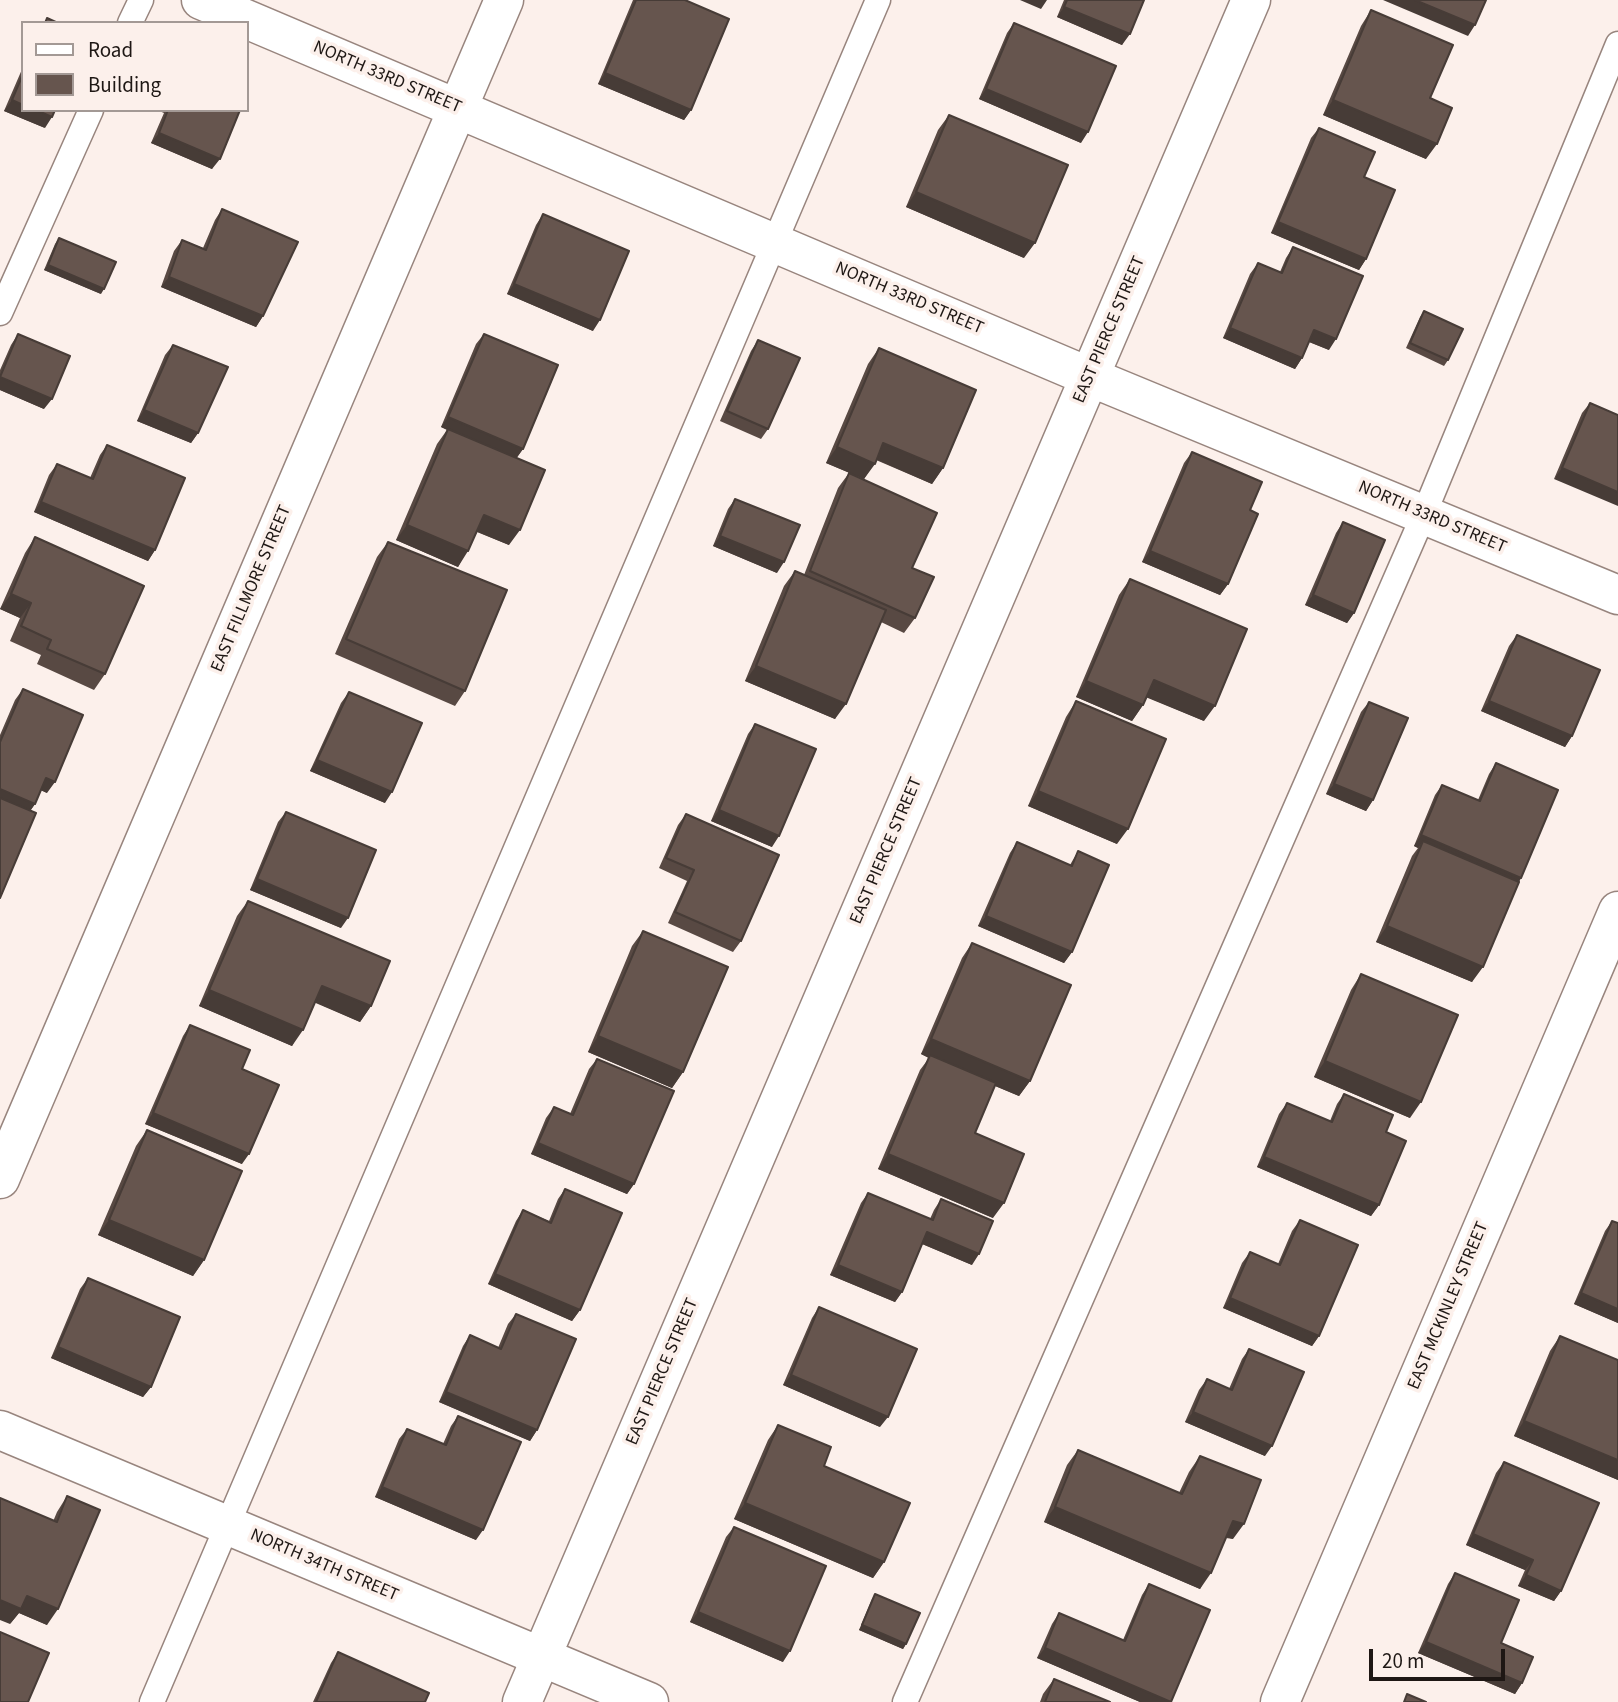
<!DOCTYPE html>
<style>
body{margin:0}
#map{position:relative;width:1618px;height:1702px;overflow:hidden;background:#fcf0eb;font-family:"Source Sans 3",sans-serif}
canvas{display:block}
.legend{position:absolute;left:21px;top:21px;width:228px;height:91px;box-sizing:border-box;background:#fcf0eb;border:2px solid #a39995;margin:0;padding:9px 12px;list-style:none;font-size:21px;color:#1e1714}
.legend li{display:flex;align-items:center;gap:14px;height:35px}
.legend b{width:35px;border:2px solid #a39995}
.scale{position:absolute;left:1369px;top:1649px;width:136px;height:32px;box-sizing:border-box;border:4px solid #1e1714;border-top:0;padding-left:9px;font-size:21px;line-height:24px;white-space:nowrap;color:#1e1714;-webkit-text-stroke:5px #fcf0eb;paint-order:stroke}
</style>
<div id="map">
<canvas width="1618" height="1702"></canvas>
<ul class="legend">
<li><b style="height:9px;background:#fff"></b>Road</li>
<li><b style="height:19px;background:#66554e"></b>Building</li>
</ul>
<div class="scale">20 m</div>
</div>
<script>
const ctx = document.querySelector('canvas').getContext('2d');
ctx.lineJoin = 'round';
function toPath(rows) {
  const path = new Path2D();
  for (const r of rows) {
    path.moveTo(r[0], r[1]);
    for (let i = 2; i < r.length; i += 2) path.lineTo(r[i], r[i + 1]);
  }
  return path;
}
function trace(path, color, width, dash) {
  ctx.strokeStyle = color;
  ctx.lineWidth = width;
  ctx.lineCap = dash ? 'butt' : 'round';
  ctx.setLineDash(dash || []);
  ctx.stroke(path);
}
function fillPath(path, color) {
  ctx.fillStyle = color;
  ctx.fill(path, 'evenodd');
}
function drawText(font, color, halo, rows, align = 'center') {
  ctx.font = font + ' "Source Sans 3",sans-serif';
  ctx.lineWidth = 7;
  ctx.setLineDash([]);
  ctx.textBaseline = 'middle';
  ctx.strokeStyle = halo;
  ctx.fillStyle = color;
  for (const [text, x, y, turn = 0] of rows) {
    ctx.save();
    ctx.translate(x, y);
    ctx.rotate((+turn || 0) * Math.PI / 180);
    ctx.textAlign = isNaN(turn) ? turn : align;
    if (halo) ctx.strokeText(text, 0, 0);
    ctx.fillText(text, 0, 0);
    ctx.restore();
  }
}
const service = toPath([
 [130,23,141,0],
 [0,313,91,110],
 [152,1702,878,0],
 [905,1702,1424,514,1618,44]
]);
const minor = toPath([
 [201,0,1090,377,1618,595],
 [0,1179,504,0],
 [0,1430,649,1702],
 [522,1702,1251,0],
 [1280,1702,1618,911]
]);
const wall = toPath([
 [633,0,685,0,691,110,684,120,598,84],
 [1064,0,1144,0,1122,45,1057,17],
 [1371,10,1430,98,1426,159,1323,115,1361,26],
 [1014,23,1081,143,979,99,1007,33],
 [23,67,23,110,45,128,4,111],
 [157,110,240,110,212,169,151,143,164,113],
 [949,115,1024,258,906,207,938,130],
 [1319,128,1364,177,1366,259,1359,270,1271,233,1311,138],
 [222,209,263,316,256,327,161,287,174,251,182,240,203,248,215,220],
 [543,214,593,331,507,294,536,225],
 [59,238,101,294,44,270,55,244],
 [1293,247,1329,350,1309,342,1302,358,1295,369,1223,338,1250,274,1258,263,1280,272,1286,258],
 [1424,311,1448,360,1444,366,1406,348,1420,317],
 [18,334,44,409,0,390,0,370,11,345],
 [484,334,523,449,516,458,509,545,477,532,458,567,396,540,437,444,447,430,441,427,476,344],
 [758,340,768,429,761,439,720,421,751,351],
 [173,345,198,433,191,443,137,421,165,355],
 [879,348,943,468,932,484,876,460,864,479,826,463,868,364],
 [1590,403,1618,415,1554,479,1582,413],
 [107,445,155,550,148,561,34,512,49,475,57,464,90,478,100,455],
 [1192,452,1250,510,1228,584,1220,595,1142,562,1184,463],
 [849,473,912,568,915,618,904,633,881,622,835,719,745,681,784,586,795,571,804,575,838,488],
 [735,499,777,573,713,546,728,509],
 [1343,522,1354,613,1347,623,1305,605,1336,533],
 [35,537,105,674,94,690,37,664,41,655,10,641,20,618,0,609,25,553],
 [388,542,465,691,455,706,335,654,377,557],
 [1130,579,1204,721,1147,697,1143,705,1132,721,1076,697,1119,595],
 [1517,635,1572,736,1565,747,1481,711,1509,646],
 [23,689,47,793,41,790,35,804,30,811,0,898,0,735,15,700],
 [349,692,385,803,310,771,341,703],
 [1076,701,1117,844,1028,806,1066,717],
 [1369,702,1373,800,1366,811,1326,794,1361,712],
 [755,724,772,847,711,821,748,734],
 [1496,763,1521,878,1472,982,1376,942,1412,856,1418,848,1414,846,1435,795,1442,785,1478,800,1489,774],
 [286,812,341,928,250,890,278,822],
 [686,814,741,941,733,952,668,923,687,881,659,868,678,825],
 [1017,842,1070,865,1078,851,1072,952,1064,963,978,926,1010,853],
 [248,901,371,1006,360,1022,315,1002,292,1046,199,1006,237,916],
 [643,931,683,1072,672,1088,588,1052,632,946],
 [972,943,1030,1081,1019,1096,995,1086,975,1133,993,1218,878,1169,920,1070,929,1058,921,1054,962,958],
 [1361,974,1410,1118,1314,1077,1351,990],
 [190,1025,242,1069,242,1164,145,1124,183,1036],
 [597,1059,634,1184,627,1194,531,1154,546,1118,554,1107,570,1114,589,1069],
 [1344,1094,1386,1132,1379,1205,1371,1216,1257,1167,1279,1114,1287,1103,1330,1121,1337,1104],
 [147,1130,204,1260,193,1276,98,1235,136,1146],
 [565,1189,580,1310,572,1321,488,1284,516,1221,523,1210,549,1221,558,1199],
 [868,1193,930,1219,934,1210,941,1199,972,1265,922,1244,902,1292,895,1302,830,1275,861,1203],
 [1300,1220,1319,1336,1312,1346,1223,1308,1242,1263,1250,1252,1278,1264,1292,1231],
 [1612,1221,1618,1223,1618,1323,1574,1304,1605,1231],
 [88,1278,151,1387,143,1397,51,1358,80,1289],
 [819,1307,880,1427,783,1385,812,1318],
 [516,1314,537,1430,530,1441,439,1402,463,1346,470,1335,498,1348,508,1324],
 [1560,1336,1618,1360,1618,1480,1514,1436,1550,1351],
 [1249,1349,1265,1456,1185,1422,1199,1390,1207,1379,1229,1389,1242,1359],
 [458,1416,476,1540,375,1497,399,1439,407,1429,443,1444,451,1426],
 [778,1425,824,1466,884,1562,873,1578,734,1519,768,1440],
 [1078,1450,1179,1493,1189,1472,1200,1456,1233,1539,1226,1538,1200,1589,1044,1522,1067,1465],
 [1504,1462,1561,1591,1554,1601,1518,1586,1525,1570,1466,1545,1496,1473],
 [67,1496,47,1625,19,1613,10,1624,57,1512],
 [734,1527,783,1662,690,1622,726,1537],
 [1455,1573,1501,1643,1522,1683,1515,1694,1418,1653,1448,1584],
 [1149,1584,1171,1702,1140,1702,1037,1658,1052,1624,1059,1613,1123,1640,1142,1595],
 [875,1594,906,1644,903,1649,859,1630,872,1599],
 [338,1652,425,1702,313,1702,331,1663],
 [1054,1679,1110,1702,1040,1702,1043,1694]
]);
const shadedWall = toPath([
 [1020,0,1047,0,1041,9],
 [1383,0,1415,0,1475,25,1468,36],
 [1064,7,1130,34,1122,45,1057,17],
 [605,73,691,110,684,120,598,84],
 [986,89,1088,132,1081,143,979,99],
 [12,100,23,105,23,110,36,110,52,117,45,128,4,111],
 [1333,100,1437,144,1426,159,1323,115],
 [159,133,220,159,212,169,151,143],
 [916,192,1035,243,1024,258,906,207],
 [1278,222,1366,259,1359,270,1271,233],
 [48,265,104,289,101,294,44,270],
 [169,277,263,316,256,327,161,287],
 [514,284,600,320,593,331,507,294],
 [1230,328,1302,358,1295,369,1223,338],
 [1314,330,1336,339,1329,350,1307,341],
 [0,377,52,399,44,409,0,390],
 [144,410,198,433,191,443,137,421],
 [448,417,523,449,516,459,441,427],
 [883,443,943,468,932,484,873,458],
 [837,447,875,464,864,479,826,463],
 [1562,468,1618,492,1618,506,1554,479],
 [41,502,155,550,148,561,34,512],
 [484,515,520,530,509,545,473,530],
 [407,525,468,551,458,567,396,540],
 [720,536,784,562,777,573,713,546],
 [1150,551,1228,584,1220,595,1142,562],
 [11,594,31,603,20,618,0,609],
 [1313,595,1354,613,1347,623,1305,605],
 [756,666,846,704,835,719,745,681],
 [1154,680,1215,706,1204,721,1143,696],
 [1086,681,1143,705,1132,721,1076,697],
 [1489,701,1572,736,1565,747,1481,711],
 [317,760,392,792,385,803,310,771],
 [46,778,55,782,47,793,38,789],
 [1334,784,1373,800,1366,811,1326,794],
 [0,789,35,804,28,814,0,802],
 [1038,791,1128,829,1117,844,1028,806],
 [719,810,779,836,772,847,711,821],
 [1421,835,1521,878,1514,888,1423,841,1418,848,1414,846],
 [257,879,348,918,341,928,250,890],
 [986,916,1072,952,1064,963,978,926],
 [1387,926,1483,967,1472,982,1376,942],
 [322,986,371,1006,360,1022,311,1001],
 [209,990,303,1030,292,1046,199,1006],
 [598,1036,683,1072,672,1088,588,1052],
 [931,1039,1030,1081,1019,1096,929,1058,930,1055,929,1058,921,1054],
 [1325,1061,1421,1102,1410,1118,1314,1077],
 [153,1113,249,1154,242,1164,145,1124],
 [538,1143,634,1184,627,1194,531,1154],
 [888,1154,1004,1203,993,1218,878,1169],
 [1264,1157,1379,1205,1371,1216,1257,1167],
 [109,1220,204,1260,193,1276,98,1235],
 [927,1232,979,1254,972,1265,920,1243],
 [838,1265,902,1292,895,1302,830,1275],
 [495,1274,580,1310,572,1321,488,1284],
 [1581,1293,1618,1309,1618,1323,1574,1304],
 [1230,1298,1319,1336,1312,1346,1223,1308],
 [58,1347,151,1387,143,1397,51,1358],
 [791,1375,888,1417,880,1427,783,1385],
 [446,1392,537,1430,530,1441,439,1402],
 [1193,1412,1272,1446,1265,1456,1185,1422],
 [1524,1421,1618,1460,1618,1480,1514,1436],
 [382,1487,483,1530,476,1540,375,1497],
 [745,1503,884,1562,873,1578,734,1519],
 [1055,1507,1211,1573,1200,1589,1044,1522],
 [1233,1521,1244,1524,1233,1539,1223,1536],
 [1473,1534,1533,1560,1525,1570,1466,1545],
 [1526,1575,1561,1591,1554,1601,1518,1586],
 [27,1596,58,1609,47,1625,19,1613,10,1624,0,1620,0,1600],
 [698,1612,790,1651,783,1662,690,1622],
 [862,1625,906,1644,903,1649,859,1630],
 [1426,1642,1522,1683,1515,1694,1418,1653],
 [1045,1648,1171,1702,1140,1702,1037,1658]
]);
const building = toPath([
 [636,0,685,0,729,19,691,110,605,73,636,0],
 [1067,0,1144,0,1130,34,1064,7,1067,0],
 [1415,0,1486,0,1475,25,1415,0],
 [1371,10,1453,45,1430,98,1452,108,1437,144,1333,100,1371,10],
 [47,18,58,23,45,23,47,18],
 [1014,23,1116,66,1088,132,986,89,1014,23],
 [23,74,23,105,12,100,23,74],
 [36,110,55,110,52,117,36,110],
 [168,110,240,110,220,159,159,133,168,110],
 [949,115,1068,165,1035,243,916,192,949,115],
 [1319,128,1375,152,1364,177,1395,190,1366,259,1278,222,1319,128],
 [222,209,298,242,263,316,169,277,182,240,206,250,222,209],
 [543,214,629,251,600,320,514,284,543,214],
 [59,238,116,262,104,289,48,265,59,238],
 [1293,247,1363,276,1336,339,1314,330,1302,358,1230,328,1258,263,1282,273,1293,247],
 [1424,311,1463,329,1448,360,1410,343,1424,311],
 [18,334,70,356,52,399,0,377,18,334],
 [484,334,558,365,523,449,448,417,484,334],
 [758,340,800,358,768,429,727,411,758,340],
 [173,345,228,367,198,433,144,410,173,345],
 [879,348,976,390,943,468,883,443,875,464,837,447,879,348],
 [1590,403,1618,415,1618,492,1562,468,1590,403],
 [448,429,545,470,520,530,484,515,468,551,407,525,448,429],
 [107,445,185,478,155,550,41,502,57,464,93,479,107,445],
 [1192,452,1262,482,1250,510,1258,514,1228,584,1150,551,1192,452],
 [849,473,937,513,912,568,934,577,915,618,810,571,849,473],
 [735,499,800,525,784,562,720,536,735,499],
 [1343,522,1385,540,1354,613,1313,595,1343,522],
 [35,537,144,586,105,674,47,649,51,640,21,626,31,603,11,594,35,537],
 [388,542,507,590,465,691,346,639,388,542],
 [795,571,886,610,846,704,756,666,795,571],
 [1130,579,1247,629,1215,706,1154,680,1143,705,1086,681,1130,579],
 [1517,635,1600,670,1572,736,1489,701,1517,635],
 [23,689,83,715,55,782,46,778,35,804,0,789,0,742,23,689],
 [349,692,422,723,392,792,317,760,349,692],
 [1076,701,1166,739,1128,829,1038,791,1076,701],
 [1369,702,1408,718,1373,800,1334,784,1369,702],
 [755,724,816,749,779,836,719,810,755,724],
 [1496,763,1558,790,1521,878,1421,835,1442,785,1480,801,1496,763],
 [0,798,36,813,0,898,0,798],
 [286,812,376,850,348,918,257,879,286,812],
 [686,814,779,855,741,941,675,912,694,870,666,858,686,814],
 [1423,841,1519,882,1483,967,1387,926,1423,841],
 [1017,842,1072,866,1078,851,1109,865,1072,952,986,916,1017,842],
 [248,901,390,961,371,1006,322,986,303,1030,209,990,248,901],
 [643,931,728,967,683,1072,598,1036,643,931],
 [972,943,1071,985,1030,1081,931,1039,972,943],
 [1361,974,1458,1015,1421,1102,1325,1061,1361,974],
 [190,1025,250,1050,242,1069,279,1085,249,1154,153,1113,190,1025],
 [930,1055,996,1083,975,1133,1024,1154,1004,1203,888,1154,930,1055],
 [597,1059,674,1091,634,1184,538,1143,554,1107,573,1115,597,1059],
 [1344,1094,1393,1115,1386,1132,1406,1141,1379,1205,1264,1157,1287,1103,1332,1122,1344,1094],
 [147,1130,242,1171,204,1260,109,1220,147,1130],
 [565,1189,622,1213,580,1310,495,1274,523,1210,551,1223,565,1189],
 [868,1193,933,1220,941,1199,993,1221,979,1254,927,1232,902,1292,838,1265,868,1193],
 [1300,1220,1358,1245,1319,1336,1230,1298,1250,1252,1280,1265,1300,1220],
 [1612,1221,1618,1223,1618,1309,1581,1293,1612,1221],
 [88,1278,180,1317,151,1387,58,1347,88,1278],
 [819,1307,917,1349,888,1417,791,1375,819,1307],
 [516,1314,576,1339,537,1430,446,1392,470,1335,501,1349,516,1314],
 [1560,1336,1618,1360,1618,1460,1524,1421,1560,1336],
 [1249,1349,1304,1372,1272,1446,1193,1412,1207,1379,1232,1390,1249,1349],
 [458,1416,521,1442,483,1530,382,1487,407,1429,446,1445,458,1416],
 [778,1425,831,1447,824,1466,910,1503,884,1562,745,1503,778,1425],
 [1078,1450,1182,1494,1200,1456,1261,1480,1244,1524,1233,1521,1211,1573,1055,1507,1078,1450],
 [1504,1462,1599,1503,1561,1591,1526,1575,1533,1560,1473,1534,1504,1462],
 [67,1496,100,1510,58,1609,27,1596,21,1609,0,1600,0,1498,57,1522,67,1496],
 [734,1527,826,1566,790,1651,698,1612,734,1527],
 [1455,1573,1519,1600,1501,1643,1533,1657,1522,1683,1426,1642,1455,1573],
 [1149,1584,1210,1610,1171,1702,1045,1648,1059,1613,1125,1641,1149,1584],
 [875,1594,920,1613,906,1644,862,1625,875,1594],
 [0,1632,49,1653,28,1702,0,1702,0,1632],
 [338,1652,429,1693,425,1702,316,1702,338,1652],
 [1054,1679,1110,1702,1045,1702,1054,1679],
 [1407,1694,1426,1702,1404,1702,1407,1694]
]);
const streetNames = [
 ["NORTH 33RD STREET",387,78,23],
 ["NORTH 33RD STREET",909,299,23],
 ["EAST PIERCE STREET",1110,330,-67],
 ["NORTH 33RD STREET",1432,518,23],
 ["EAST FILLMORE STREET",252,589,-67],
 ["EAST PIERCE STREET",887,851,-67],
 ["EAST MCKINLEY STREET",1449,1306,-67],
 ["EAST PIERCE STREET",663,1372,-67],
 ["NORTH 34TH STREET",324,1566,23]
];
trace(service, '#98857e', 27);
trace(minor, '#98857e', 41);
trace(service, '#fff', 24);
trace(minor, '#fff', 38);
fillPath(wall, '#584943');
fillPath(shadedWall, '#473c37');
fillPath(building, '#66554e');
trace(building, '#473c37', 2);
drawText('18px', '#1e1714', '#fcf0eb', streetNames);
</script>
